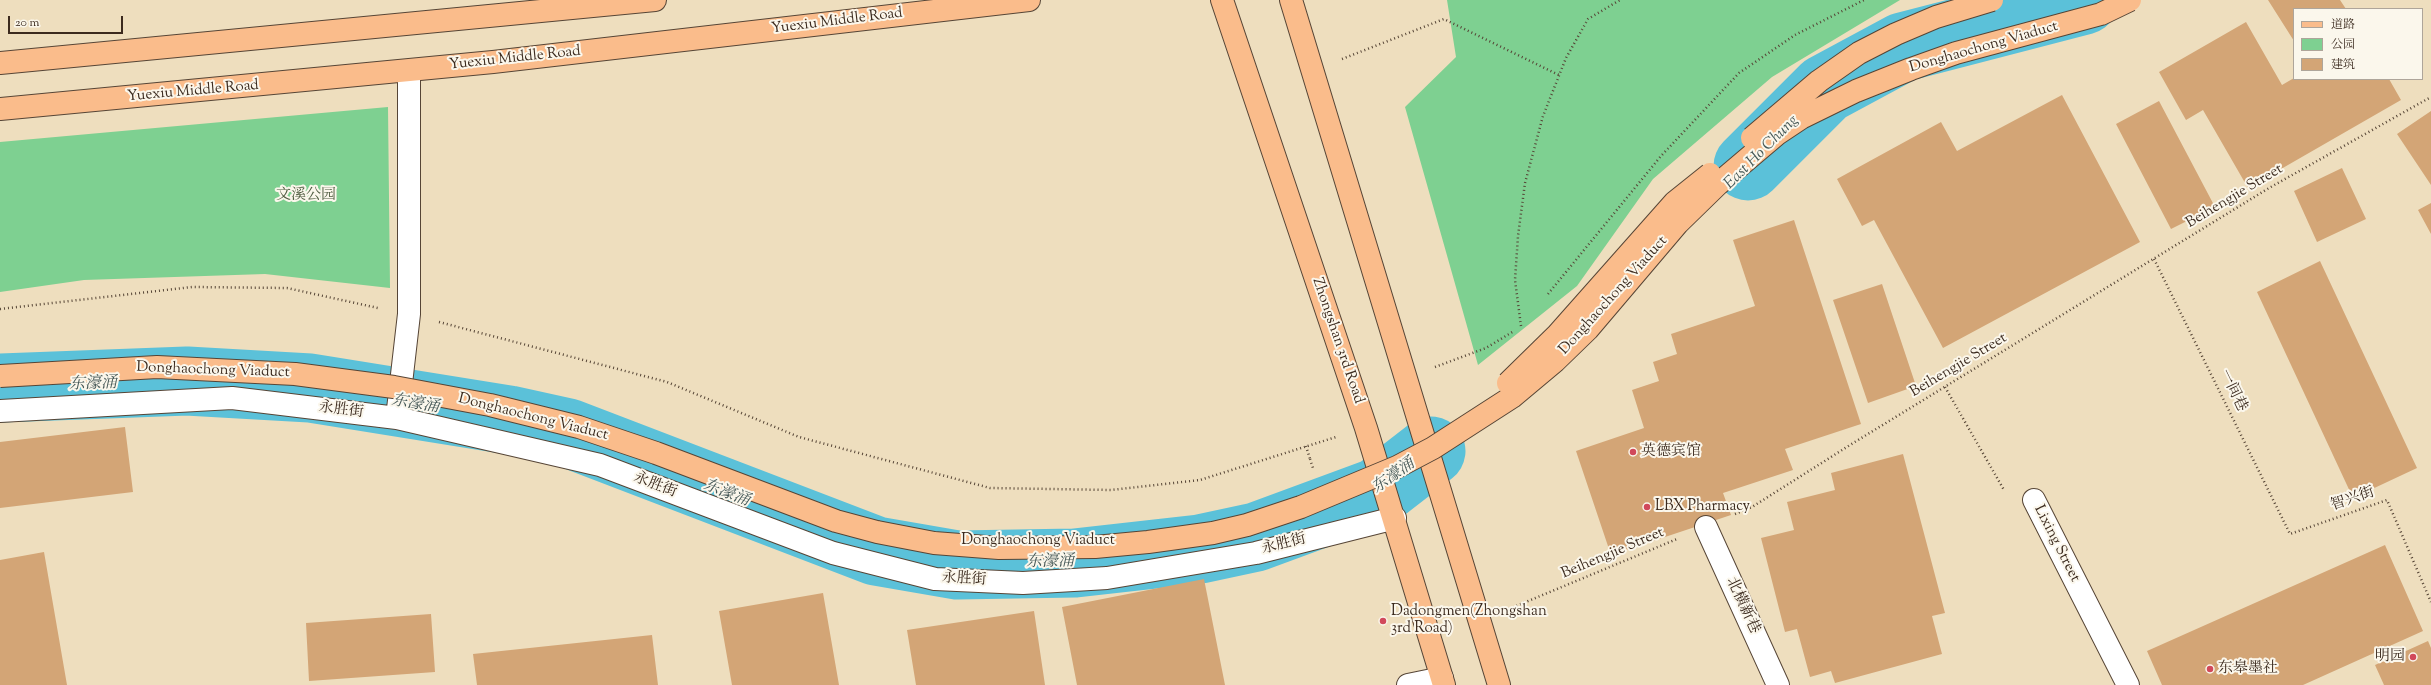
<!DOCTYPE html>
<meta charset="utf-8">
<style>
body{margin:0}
#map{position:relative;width:2431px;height:685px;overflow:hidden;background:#eedebe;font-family:"Sorts Mill Goudy","Noto Serif SC",serif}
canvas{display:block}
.legend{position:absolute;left:2293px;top:8px;width:130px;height:72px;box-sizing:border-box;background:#fbf7ec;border:1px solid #aea59a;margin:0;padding:5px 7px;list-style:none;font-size:12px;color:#3b2a1e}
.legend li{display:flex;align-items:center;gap:8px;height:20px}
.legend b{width:20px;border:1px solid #aea59a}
.scale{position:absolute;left:8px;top:16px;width:115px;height:18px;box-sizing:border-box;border:2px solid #3b2a1e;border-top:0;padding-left:5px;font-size:12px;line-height:14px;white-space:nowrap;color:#3b2a1e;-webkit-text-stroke:3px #fbf7ec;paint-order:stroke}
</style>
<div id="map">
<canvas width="2431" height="685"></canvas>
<ul class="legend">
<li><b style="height:5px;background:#fabc8b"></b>道路</li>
<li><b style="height:11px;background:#7ed091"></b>公园</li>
<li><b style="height:11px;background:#d3a576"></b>建筑</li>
</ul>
<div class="scale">20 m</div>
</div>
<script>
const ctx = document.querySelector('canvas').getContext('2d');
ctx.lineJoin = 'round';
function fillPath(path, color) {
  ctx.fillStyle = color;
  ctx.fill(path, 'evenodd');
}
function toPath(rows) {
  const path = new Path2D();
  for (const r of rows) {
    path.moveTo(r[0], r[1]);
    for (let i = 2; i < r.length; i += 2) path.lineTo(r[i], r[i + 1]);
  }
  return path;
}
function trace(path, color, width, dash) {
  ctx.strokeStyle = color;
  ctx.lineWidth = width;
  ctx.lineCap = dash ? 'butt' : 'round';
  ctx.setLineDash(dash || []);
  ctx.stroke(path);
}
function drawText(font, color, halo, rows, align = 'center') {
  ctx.font = font + ' "Sorts Mill Goudy","Noto Serif SC",serif';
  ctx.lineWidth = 4;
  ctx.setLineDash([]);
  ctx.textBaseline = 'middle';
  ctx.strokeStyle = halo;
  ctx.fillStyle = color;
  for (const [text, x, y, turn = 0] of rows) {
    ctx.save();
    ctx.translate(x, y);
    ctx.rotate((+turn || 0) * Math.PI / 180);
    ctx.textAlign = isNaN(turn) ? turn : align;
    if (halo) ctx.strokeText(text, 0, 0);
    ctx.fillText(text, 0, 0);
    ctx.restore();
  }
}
const green = toPath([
 [1447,0,1900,0,1772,77,1653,179,1577,286,1478,365,1405,107,1456,57],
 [388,107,390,288,265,274,84,280,0,292,0,142]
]);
const river = toPath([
 [1748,166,1825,89,1903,47,2084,0],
 [0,388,187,381,310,388,509,420,568,433,876,551,957,565,1075,563,1200,549,1256,537,1378,492,1431,451]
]);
const building = toPath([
 [2268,0,2340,0,2346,9,2294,9,2294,41],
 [2246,22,2282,85,2294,78,2389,79,2401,100,2248,188,2203,110,2186,120,2159,72],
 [2062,95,2140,242,1943,348,1874,220,1862,226,1837,179,1941,122,1957,151],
 [2159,101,2215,207,2171,229,2116,124],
 [2431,111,2431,185,2397,134],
 [2342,168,2366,219,2317,242,2294,191],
 [2431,203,2431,234,2418,210],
 [1794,220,1861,424,1785,449,1793,470,1723,493,1731,515,1611,555,1576,451,1644,428,1632,390,1659,381,1653,362,1677,354,1671,334,1755,306,1733,240],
 [2320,261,2417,468,2353,498,2257,292],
 [1882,284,1916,386,1868,403,1833,300],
 [125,427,133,492,0,508,0,442],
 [1903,454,1945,613,1932,616,1942,654,1835,683,1831,671,1810,677,1797,629,1785,632,1761,538,1794,530,1787,502,1835,490,1831,473],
 [2385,545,2423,631,2303,685,2162,685,2147,651],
 [44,552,67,685,0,685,0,560],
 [1204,579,1225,685,1077,685,1062,607],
 [823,593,839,685,732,685,719,611],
 [1034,611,1045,685,916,685,907,630],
 [431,614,435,672,309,681,306,623],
 [652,635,658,685,477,685,473,654],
 [2428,641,2431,648,2431,685,2384,685,2375,665]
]);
const path = toPath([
 [1342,59,1444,19,1559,75],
 [2154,259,2290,534,2387,500,2431,602],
 [1548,294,1661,156,1739,73,1795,35,1864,0],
 [0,309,192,287,287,288,378,308],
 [439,322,667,382,799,437,990,488,1111,490,1200,480,1336,437],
 [1521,326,1515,280,1518,236,1525,183,1543,116,1566,58,1588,19,1620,0],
 [1435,367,1486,348,1514,331],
 [1945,387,2004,490],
 [1306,446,1310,459],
 [1735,514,1752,507,1850,445,2269,188,2431,97],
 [1509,609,1677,539]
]);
const minor = toPath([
 [0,411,232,398,397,418,600,465,833,553,935,579,1023,583,1107,578,1256,553,1395,518],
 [397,418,409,314,409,71],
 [2034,500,2128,685],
 [1706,527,1778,685],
 [1408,685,1442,678]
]);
const major = toPath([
 [1222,0,1366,428,1444,685],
 [1291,0,1499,685],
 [0,63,655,0],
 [0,109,493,62,1029,0]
]);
const pathBridge = toPath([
 [1310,459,1313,468]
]);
const highwayBridge = toPath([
 [1752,138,1819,81,1859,53,1896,34,1936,17,1992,0],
 [0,376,157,367,295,374,394,387,490,405,579,427,656,453,836,521,877,532,934,543,999,548,1095,547,1148,542,1213,533,1247,525,1301,507,1397,467,1433,448,1512,397,1555,361,1588,329,1678,223,1718,184,1777,134,1801,118,1856,91,1911,69,1956,53,2101,14,2130,0],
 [1508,383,1558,334,1675,202,1710,174]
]);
const markers = [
 [1633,452,4,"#d1495b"],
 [1647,507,4,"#d1495b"],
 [1383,621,4,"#d1495b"],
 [2413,657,4,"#d1495b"],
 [2210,669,4,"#d1495b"]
];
const streetNames = [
 ["Yuexiu Middle Road",837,22,-7],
 ["Donghaochong Viaduct",1984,48,-16],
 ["Yuexiu Middle Road",515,59,-6],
 ["Yuexiu Middle Road",193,92,-5],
 ["Beihengjie Street",2235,197,-31],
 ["Donghaochong Viaduct",1614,296,-48],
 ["Zhongshan 3rd Road",1337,341,71],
 ["Beihengjie Street",1959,366,-31],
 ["Donghaochong Viaduct",213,371,2],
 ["一间巷",2232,391,64],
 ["永胜街",341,411,7],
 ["Donghaochong Viaduct",533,418,14],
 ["永胜街",655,486,21],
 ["智兴街",2353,500,-19],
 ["Donghaochong Viaduct",1038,541],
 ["Lixing Street",2056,544,63],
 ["永胜街",1284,545,-14],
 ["Beihengjie Street",1613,554,-23],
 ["永胜街",964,580,3],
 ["北横新巷",1742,606,65]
];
const parkNames = [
 ["文溪公园",306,196]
];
const poiNames = [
 ["英德宾馆",1641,452],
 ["LBX Pharmacy",1655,507],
 ["Dadongmen(Zhongshan",1391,612],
 ["3rd Road)",1391,629],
 ["明园",2405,657,"right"],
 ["东皋墨社",2218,669]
];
const waterNames = [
 ["East Ho Chung",1762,153,-45],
 ["东濠涌",93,385,-2],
 ["东濠涌",415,405,9],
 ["东濠涌",1394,477,-35],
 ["东濠涌",726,494,21],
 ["东濠涌",1050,563,-1]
];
fillPath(green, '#7ed091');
trace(river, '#5bc1d9', 69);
fillPath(building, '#d3a576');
trace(minor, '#564536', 24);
trace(major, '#564536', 24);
trace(path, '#564536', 2.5, [1, 3]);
trace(minor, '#fff', 22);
trace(major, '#fabc8b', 22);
trace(highwayBridge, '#564536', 24, []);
trace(pathBridge, '#564536', 2.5, [1, 3]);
trace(highwayBridge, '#fabc8b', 22);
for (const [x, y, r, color] of markers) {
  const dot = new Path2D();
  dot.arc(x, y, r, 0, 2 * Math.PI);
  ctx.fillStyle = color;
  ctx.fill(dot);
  trace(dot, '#fbf7ec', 1.5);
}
drawText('15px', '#3b2a1e', '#fbf7ec', streetNames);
drawText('15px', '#4f5c40', '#fbf7ec', parkNames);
drawText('15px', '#3b2a1e', '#fbf7ec', poiNames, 'left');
drawText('italic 16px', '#455756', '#fbf7ec', waterNames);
</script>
